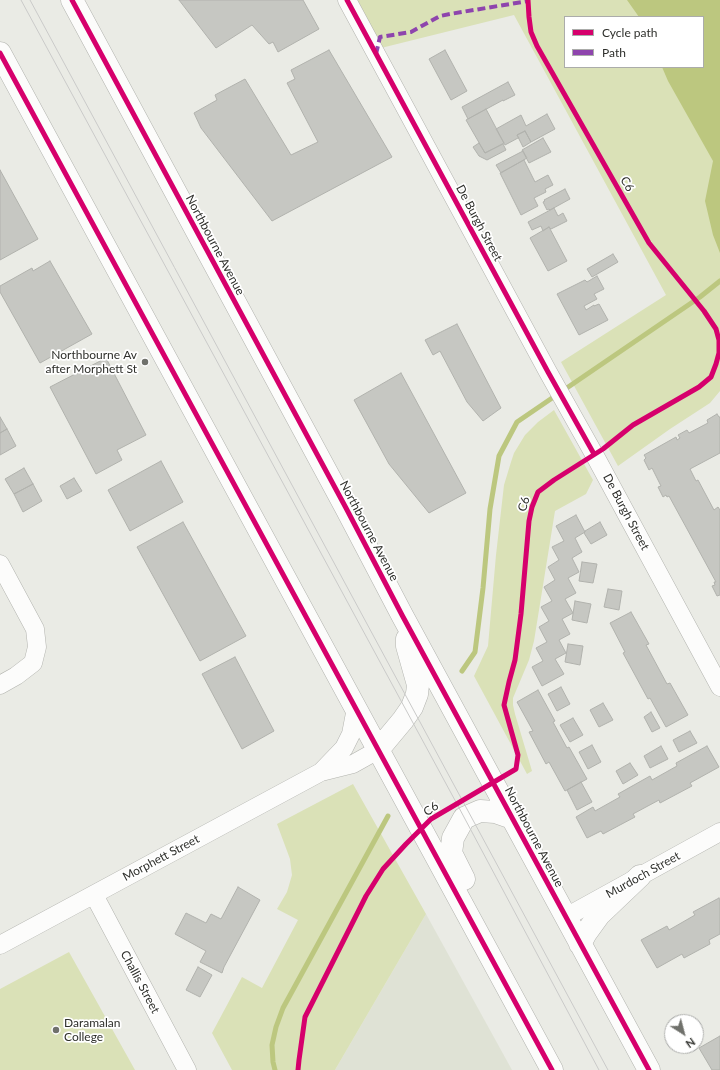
<!DOCTYPE html>
<style>
body{margin:0}
#map{position:relative;width:720px;height:1070px;overflow:hidden;background:#eaebe5;font-family:Lato,sans-serif}
canvas{display:block}
.legend{position:absolute;left:564px;top:16px;width:140px;height:52px;box-sizing:border-box;background:#fff;border:1px solid #abacaa;margin:0;padding:5px 7px;list-style:none;font-size:12px;color:#2e2f2b}
.legend li{display:flex;align-items:center;gap:8px;height:20px}
.legend b{width:20px;border:1px solid #abacaa}
.north{position:absolute;left:664px;top:1014px;width:40px;height:40px;box-sizing:border-box;background:#fff;border:1px solid #abacaa;border-radius:50%;rotate:144deg;font-size:11px;font-weight:700;line-height:16px;text-align:center;color:#2e2f2b}
.north::after{content:'';display:block;margin:auto;width:14px;height:18px;background:#70716c;clip-path:polygon(50% 0,100% 100%,50% 72%,0 100%)}
</style>
<div id="map">
<canvas width="720" height="1070"></canvas>
<ul class="legend">
<li><b style="height:5px;background:#d6006c"></b>Cycle path</li>
<li><b style="height:5px;background:#8e44ad"></b>Path</li>
</ul>
<div class="north">N</div>
</div>
<script>
const ctx = document.querySelector('canvas').getContext('2d');
ctx.lineJoin = 'round';
function fillPath(path, color) {
  ctx.fillStyle = color;
  ctx.fill(path, 'evenodd');
}
function toPath(rows) {
  const path = new Path2D();
  for (const r of rows) {
    path.moveTo(r[0], r[1]);
    for (let i = 2; i < r.length; i += 2) path.lineTo(r[i], r[i + 1]);
  }
  return path;
}
function trace(path, color, width, dash) {
  ctx.strokeStyle = color;
  ctx.lineWidth = width;
  ctx.lineCap = dash ? 'butt' : 'round';
  ctx.setLineDash(dash || []);
  ctx.stroke(path);
}
function drawText(font, color, halo, rows, align = 'center') {
  ctx.font = font + ' Lato,sans-serif';
  ctx.lineWidth = 3.5;
  ctx.setLineDash([]);
  ctx.textBaseline = 'middle';
  ctx.strokeStyle = halo;
  ctx.fillStyle = color;
  for (const [text, x, y, turn = 0] of rows) {
    ctx.save();
    ctx.translate(x, y);
    ctx.rotate((+turn || 0) * Math.PI / 180);
    ctx.textAlign = isNaN(turn) ? turn : align;
    if (halo) ctx.strokeText(text, 0, 0);
    ctx.fillText(text, 0, 0);
    ctx.restore();
  }
}
const built = toPath([
 [426,914,512,1070,335,1070]
]);
const green = toPath([
 [355,0,720,0,720,391,710,403,670,429,618,466,561,362,666,295,514,15,381,48],
 [565,17,703,17,703,67,565,67],
 [554,410,593,480,586,494,555,511,534,641,529,660,513,698,513,705,515,714,532,771,527,774,474,676,488,646,496,555,504,485,511,462,514,453,525,435,538,422],
 [353,784,426,914,335,1070,232,1070,212,1033,242,977,262,988,298,920,277,909,287,892,292,875,290,859,277,824],
 [69,952,135,1070,0,1070,0,989]
]);
const water = toPath([
 [627,0,720,0,720,253,713,235,705,201,713,161,668,81,662,67,703,67,703,17,639,17]
]);
const stream = toPath([
 [462,671,475,652,483,588,490,509,499,456,517,422,700,297,720,281],
 [275,1070,273,1062,272,1045,276,1027,283,1008,388,816]
]);
const building = toPath([
 [179,0,303,0,319,29,278,52,273,42,269,44,252,25,216,48,179,0],
 [329,50,392,157,272,221,201,128,194,113,217,100,215,95,245,79,291,155,318,142,287,83,295,79,291,70,329,50],
 [445,50,467,91,451,100,429,59,445,50],
 [508,82,515,95,503,101,503,100,468,119,462,107,508,82],
 [486,109,504,143,485,153,466,120,486,109],
 [547,114,555,129,531,142,525,131,517,135,519,138,518,138,505,145,496,129,521,115,526,126,547,114],
 [525,131,531,142,523,147,517,135,525,131],
 [543,138,551,152,529,163,522,150,543,138],
 [479,143,485,153,503,144,506,150,487,160,479,156,473,147,479,143],
 [523,151,527,158,501,173,496,165,523,151],
 [524,160,535,182,548,175,553,185,545,189,546,192,534,198,538,206,521,215,500,173,524,160],
 [0,170,38,239,0,260,0,170],
 [565,189,570,199,550,210,549,209,547,210,543,202,545,201,544,200,565,189],
 [554,208,558,216,563,213,567,221,551,229,549,227,543,231,541,226,532,230,528,222,554,208],
 [549,227,567,261,548,271,530,238,549,227],
 [613,254,618,262,592,277,587,269,613,254],
 [50,261,92,334,40,363,0,292,0,286,32,268,33,271,50,261],
 [597,276,604,289,594,294,597,299,584,306,586,310,594,305,594,306,599,304,608,320,579,335,557,294,585,280,587,282,597,276],
 [457,324,501,408,483,421,467,402,440,351,433,355,425,340,457,324],
 [106,358,146,435,117,450,122,460,96,474,50,387,106,358],
 [401,373,466,493,429,513,389,464,354,400,401,373],
 [717,414,719,417,720,417,720,453,690,469,696,481,698,480,714,510,718,507,720,510,720,595,717,596,712,586,715,585,714,582,716,582,669,496,667,497,666,495,663,497,658,487,661,486,652,468,649,470,644,460,646,458,644,455,676,437,677,440,680,438,678,435,687,430,689,433,708,423,707,420,717,414],
 [0,417,7,429,0,433,0,417],
 [7,429,16,446,0,455,0,433,7,429],
 [161,461,183,502,130,531,108,490,161,461],
 [24,468,33,484,14,494,5,479,24,468],
 [74,478,82,491,67,499,60,486,74,478],
 [33,484,42,501,23,512,14,494,33,484],
 [576,515,585,532,575,538,582,552,572,558,579,572,568,578,576,593,565,599,573,613,562,619,570,634,559,640,566,653,555,659,564,674,542,686,532,667,543,661,536,648,547,642,539,627,549,621,541,607,552,601,544,587,555,580,548,567,559,560,552,547,564,541,556,526,576,515],
 [183,522,246,636,200,661,137,547,183,522],
 [600,522,607,535,591,544,584,533,585,532,585,531,600,522],
 [582,562,597,564,593,583,579,581,582,562],
 [608,589,622,591,619,610,604,607,608,589],
 [575,601,591,604,587,623,572,620,575,601],
 [631,612,649,644,646,645,667,684,670,683,688,715,666,727,650,698,648,699,623,653,625,652,610,623,631,612],
 [568,644,583,646,580,665,565,662,568,644],
 [235,657,274,731,242,749,202,674,235,657],
 [561,687,570,704,557,711,548,694,561,687],
 [538,690,555,721,553,722,567,748,569,747,587,779,565,791,549,762,546,764,529,732,533,731,517,702,538,690],
 [603,703,613,720,599,727,590,710,603,703],
 [651,712,660,728,652,732,644,717,651,712],
 [573,718,583,735,570,742,560,725,573,718],
 [690,731,697,743,679,752,673,740,690,731],
 [592,745,601,762,588,769,579,752,592,745],
 [661,746,668,759,650,768,644,756,661,746],
 [707,746,719,767,690,783,692,786,660,803,659,800,633,814,635,817,603,834,601,831,587,838,576,817,593,807,595,811,620,797,618,794,650,776,652,780,677,766,676,763,707,746],
 [630,763,638,775,623,784,616,771,630,763],
 [581,782,592,802,577,810,567,790,581,782],
 [238,887,260,900,224,967,222,973,200,962,206,951,175,934,186,913,206,923,211,914,221,919,238,887],
 [719,898,720,900,720,934,709,940,710,944,684,958,682,954,657,968,641,940,667,926,669,930,695,915,693,912,719,898],
 [198,967,212,975,200,997,186,990,198,967],
 [720,1036,720,1070,712,1070,699,1048,720,1036]
]);
const minor = toPath([
 [347,0,548,372,594,454,720,687],
 [0,564,35,629,37,647,33,663,16,676,0,685],
 [321,772,344,748,351,734,356,708],
 [94,895,187,1070],
 [566,917,720,832],
 [0,945,321,772,353,764,378,750]
]);
const trunk = toPath([
 [72,0,346,508,402,615,649,1070],
 [0,53,552,1070],
 [378,750,403,720,412,707,417,694,418,685,407,646,407,639],
 [464,879,451,853,453,838,464,818,480,811,495,812,512,818],
 [580,944,586,933,599,915,640,876]
]);
const tram = toPath([
 [21,0,457,804,599,1070],
 [30,0,608,1070]
]);
const quiet = toPath([
 [376,54,380,37,411,32,440,16,450,14,528,1]
]);
const cycleway = toPath([
 [72,0,346,508,402,615,649,1070],
 [347,0,548,372,594,454],
 [0,53,552,1070],
 [298,1070,299,1060,305,1017,366,896,383,869,406,844,431,819,516,769,518,755,504,705,509,682,515,660,521,614,529,521,532,507,538,492,554,480,603,449,633,425,699,387,711,377,716,364,719,353,719,340,716,329,704,311,649,243,537,46,531,32,529,17,528,0]
]);
const markers = [
 [145,362,4,"#70716c"],
 [56,1030,4,"#70716c"]
];
const streetNames = [
 ["C6",627,184,60],
 ["De Burgh Street",479,223,62],
 ["Northbourne Avenue",215,245,62],
 ["C6",524,504,-73],
 ["De Burgh Street",626,512,62],
 ["Northbourne Avenue",369,531,62],
 ["C6",431,809,-35],
 ["Northbourne Avenue",534,837,62],
 ["Morphett Street",161,858,-28],
 ["Murdoch Street",643,875,-29],
 ["Challis Street",140,982,62]
];
const poiNames = [
 ["Northbourne Av",137,355],
 ["after Morphett St",137,369],
 ["Daramalan",64,1023,"left"],
 ["College",64,1037,"left"]
];
fillPath(built, '#dfe2d5');
fillPath(green, '#dae1b7');
fillPath(water, '#bcc77f');
trace(stream, '#bcc77f', 5);
fillPath(building, '#c6c7c2');
trace(building, '#b1b2ad', 1);
trace(minor, '#b1b2ad', 19);
trace(trunk, '#b1b2ad', 23);
trace(minor, '#fcfcfb', 18);
trace(trunk, '#fcfcfb', 22);
trace(tram, '#cacac9', 1);
trace(quiet, '#8e44ad', 4, [8, 4]);
trace(cycleway, '#d6006c', 5);
for (const [x, y, r, color] of markers) {
  const dot = new Path2D();
  dot.arc(x, y, r, 0, 2 * Math.PI);
  ctx.fillStyle = color;
  ctx.fill(dot);
  trace(dot, '#fff', 1.5);
}
drawText('12px', '#2e2f2b', '#fff', streetNames);
drawText('12px', '#2e2f2b', '#fff', poiNames, 'right');
</script>
